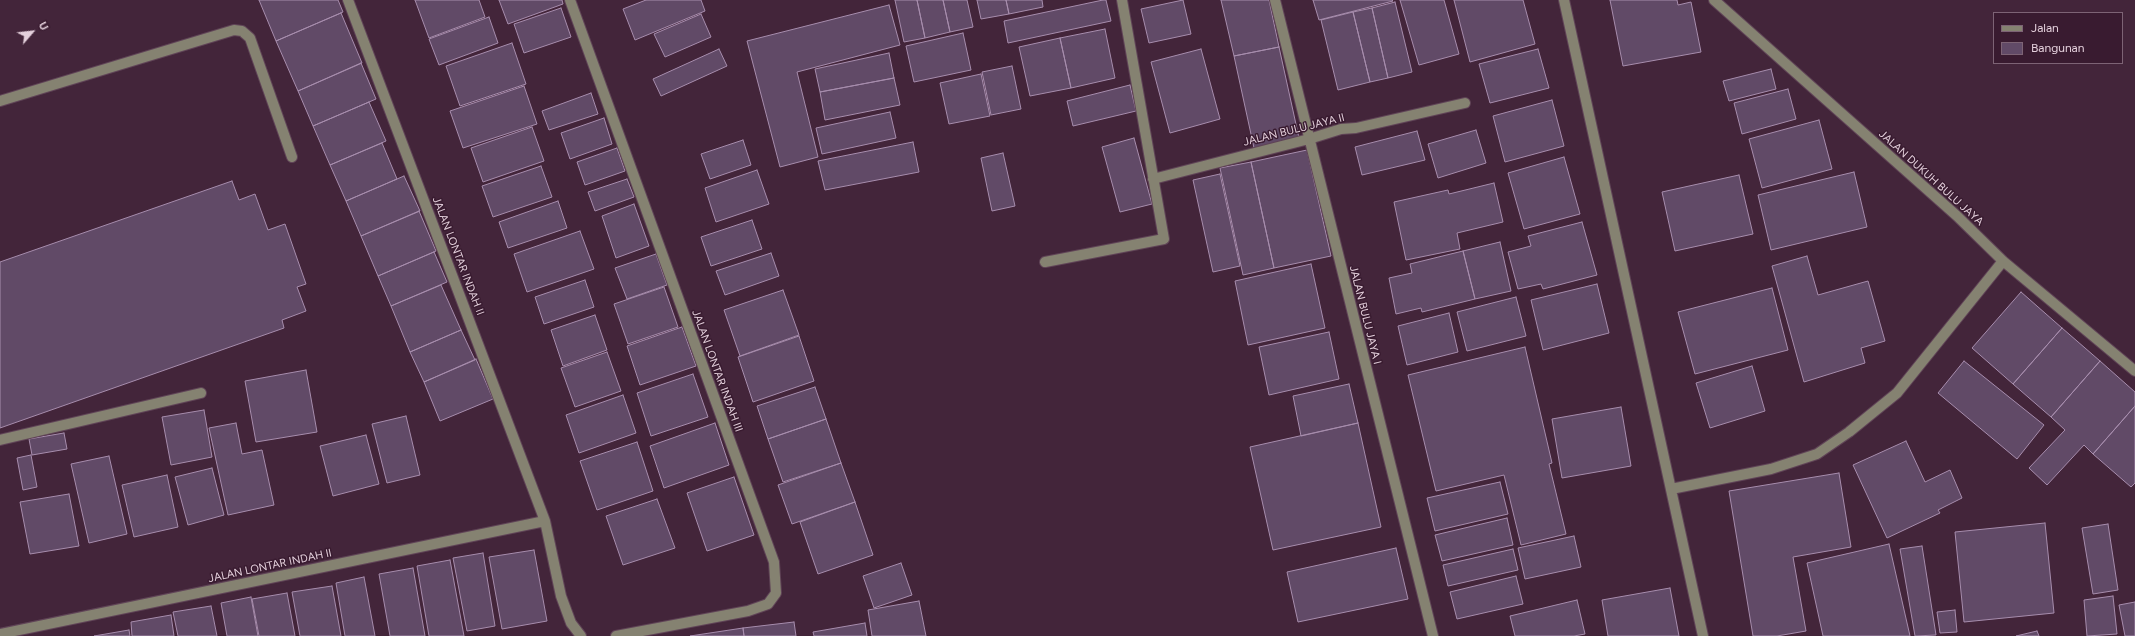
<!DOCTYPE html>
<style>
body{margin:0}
#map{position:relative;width:2135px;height:636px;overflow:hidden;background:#43253a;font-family:Figtree,sans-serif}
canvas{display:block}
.legend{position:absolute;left:1993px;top:12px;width:130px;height:52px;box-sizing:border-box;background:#391b30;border:1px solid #7d6375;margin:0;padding:5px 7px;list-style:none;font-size:12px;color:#e4d0dc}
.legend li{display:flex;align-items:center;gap:8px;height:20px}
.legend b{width:20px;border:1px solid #7d6375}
.north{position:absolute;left:12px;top:12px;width:40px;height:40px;-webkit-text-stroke:3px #391b30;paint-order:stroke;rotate:62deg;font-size:11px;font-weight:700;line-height:16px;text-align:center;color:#e4d0dc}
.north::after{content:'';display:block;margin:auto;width:14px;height:18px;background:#e4d0dc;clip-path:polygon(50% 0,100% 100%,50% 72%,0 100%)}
</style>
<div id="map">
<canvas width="2135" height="636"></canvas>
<ul class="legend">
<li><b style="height:5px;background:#858271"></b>Jalan</li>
<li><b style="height:11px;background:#614a67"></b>Bangunan</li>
</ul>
<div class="north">U</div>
</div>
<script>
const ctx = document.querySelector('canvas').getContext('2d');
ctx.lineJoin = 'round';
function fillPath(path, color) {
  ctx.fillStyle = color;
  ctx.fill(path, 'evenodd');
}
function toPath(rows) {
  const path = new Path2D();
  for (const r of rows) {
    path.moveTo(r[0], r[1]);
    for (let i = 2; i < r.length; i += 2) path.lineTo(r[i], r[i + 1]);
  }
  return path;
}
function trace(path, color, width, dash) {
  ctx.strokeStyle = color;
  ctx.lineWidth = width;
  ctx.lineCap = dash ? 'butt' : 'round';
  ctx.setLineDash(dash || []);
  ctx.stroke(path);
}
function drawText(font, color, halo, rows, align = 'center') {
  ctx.font = font + ' Figtree,sans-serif';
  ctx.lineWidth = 3;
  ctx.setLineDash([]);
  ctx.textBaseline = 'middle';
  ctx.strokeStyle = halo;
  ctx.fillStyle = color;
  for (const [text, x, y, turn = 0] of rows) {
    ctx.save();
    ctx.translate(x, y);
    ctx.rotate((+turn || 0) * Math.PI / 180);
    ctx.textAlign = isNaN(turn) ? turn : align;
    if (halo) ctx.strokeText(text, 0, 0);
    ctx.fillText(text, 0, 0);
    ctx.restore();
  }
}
const building = toPath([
 [259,0,338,0,343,12,276,41,259,0],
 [415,0,479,0,485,17,429,38,415,0],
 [499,0,562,0,563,4,508,24,499,0],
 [646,0,701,0,705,11,635,40,623,9,646,0],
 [895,0,917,0,925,38,904,42,895,0],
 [917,0,943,0,950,32,925,38,917,0],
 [943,0,967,0,973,27,950,32,943,0],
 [977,0,1006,0,1009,14,981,19,977,0],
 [1006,0,1042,0,1043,7,1009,14,1006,0],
 [1103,0,1106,0,1111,21,1008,43,1004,21,1103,0],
 [1183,0,1191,34,1149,43,1141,9,1183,0],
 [1221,0,1269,0,1279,47,1234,56,1221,0],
 [1313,0,1392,0,1393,1,1319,20,1313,0],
 [1400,0,1444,0,1459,54,1419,65,1400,0],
 [1454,0,1523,0,1535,44,1470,62,1454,0],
 [1610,0,1677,0,1678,5,1691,2,1701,52,1623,66,1610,0],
 [1395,2,1412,72,1388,78,1372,8,1395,2],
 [889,5,900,45,797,72,818,157,780,167,747,41,889,5],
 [561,8,571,37,524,53,514,24,561,8],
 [1372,8,1388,78,1370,82,1353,12,1372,8],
 [1353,12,1370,82,1338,90,1321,20,1353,12],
 [341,13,362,63,298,91,276,41,341,13],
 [701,14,711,37,665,57,654,34,701,14],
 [489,17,498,43,439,65,429,39,489,17],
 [1105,29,1115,78,1071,88,1060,38,1105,29],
 [963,33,971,70,914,82,906,46,963,33],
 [1060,38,1071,88,1030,96,1019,47,1060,38],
 [512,43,526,84,460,106,446,66,512,43],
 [1279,47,1299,138,1254,148,1234,56,1279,47],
 [719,49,727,66,661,96,653,79,719,49],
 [1201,49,1220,119,1170,133,1151,62,1201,49],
 [1538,49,1549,88,1490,103,1479,64,1538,49],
 [889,53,894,78,820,92,815,69,889,53],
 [361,63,376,99,313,126,298,91,361,63],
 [1012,66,1021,109,991,115,982,72,1012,66],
 [1771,69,1776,89,1729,101,1723,81,1771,69],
 [981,74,990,116,949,124,940,83,981,74],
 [894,78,900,105,825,120,820,92,894,78],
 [1130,85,1136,111,1073,126,1067,101,1130,85],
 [524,86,537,124,463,148,450,111,524,86],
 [1788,89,1796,119,1742,134,1734,103,1788,89],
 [591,93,598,114,549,130,542,111,591,93],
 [1552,100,1564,146,1505,162,1493,116,1552,100],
 [369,102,386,141,330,165,313,126,369,102],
 [890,112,896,138,822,154,816,128,890,112],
 [604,118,612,144,570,159,561,133,604,118],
 [1819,120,1832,169,1762,188,1749,139,1819,120],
 [532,127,544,161,483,182,471,148,532,127],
 [1476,130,1486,163,1438,178,1428,144,1476,130],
 [1417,131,1425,160,1362,175,1355,147,1417,131],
 [1134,138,1152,204,1120,212,1102,147,1134,138],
 [743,140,751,165,710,179,701,154,743,140],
 [913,142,919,172,825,190,818,161,913,142],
 [382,143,397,179,346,201,330,165,382,143],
 [617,148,625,171,585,185,577,162,617,148],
 [1307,150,1331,256,1274,268,1251,162,1307,150],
 [1003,153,1015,206,992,211,981,158,1003,153],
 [1564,157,1580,214,1524,229,1508,173,1564,157],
 [1251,162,1274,268,1243,275,1220,168,1251,162],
 [541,166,552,197,493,217,482,186,541,166],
 [757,170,769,204,716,222,705,188,757,170],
 [1854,172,1867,227,1771,250,1758,195,1854,172],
 [1220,174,1240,266,1213,272,1193,180,1220,174],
 [1739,175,1753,234,1675,251,1662,192,1739,175],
 [404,176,420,211,361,236,346,201,404,176],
 [627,179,634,197,595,211,588,192,627,179],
 [232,181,239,200,255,194,268,230,285,224,306,284,297,287,306,311,282,320,284,328,0,428,0,262,232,181],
 [1494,183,1503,222,1457,233,1460,249,1406,260,1394,202,1448,190,1449,194,1494,183],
 [558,201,567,228,508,248,499,222,558,201],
 [634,204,649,246,616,258,602,216,634,204],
 [419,211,436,251,378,276,361,236,419,211],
 [752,220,762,249,711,266,701,237,752,220],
 [1582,222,1597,275,1543,289,1541,284,1518,289,1508,252,1531,246,1528,236,1582,222],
 [580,231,594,269,527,292,514,254,580,231],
 [1500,242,1511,291,1475,299,1463,251,1500,242],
 [1463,251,1475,299,1422,312,1421,308,1396,314,1389,278,1412,273,1410,264,1463,251],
 [434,252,447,282,391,306,378,276,434,252],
 [771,253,779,276,725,295,716,271,771,253],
 [656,254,667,285,627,299,615,268,656,254],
 [1807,256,1818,295,1868,281,1885,341,1861,348,1865,363,1804,382,1772,266,1807,256],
 [1311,264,1325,328,1248,345,1235,281,1311,264],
 [585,280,594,307,544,324,535,297,585,280],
 [1597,284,1609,333,1543,350,1531,300,1597,284],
 [441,285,461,330,410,352,391,306,441,285],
 [664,287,678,327,628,344,614,304,664,287],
 [1772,288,1788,350,1695,374,1678,312,1772,288],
 [783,290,799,335,740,356,724,310,783,290],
 [2021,292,2062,328,2013,384,1972,348,2021,292],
 [1516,297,1526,336,1467,351,1457,312,1516,297],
 [1449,313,1458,352,1407,365,1398,326,1449,313],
 [595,315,607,350,563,366,551,330,595,315],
 [682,327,696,366,640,385,627,346,682,327],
 [2062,328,2100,361,2051,417,2013,384,2062,328],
 [461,330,475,360,424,382,410,352,461,330],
 [1329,332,1339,379,1269,395,1259,347,1329,332],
 [799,336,814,381,753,402,738,357,799,336],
 [1525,347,1552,463,1549,464,1566,534,1521,545,1504,475,1436,491,1408,375,1525,347],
 [607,352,621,391,575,407,561,368,607,352],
 [476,359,493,399,440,421,424,382,476,359],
 [1964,361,2044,425,2017,459,1938,393,1964,361],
 [2100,361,2135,392,2135,406,2093,454,2084,445,2047,485,2029,468,2065,430,2051,417,2100,361],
 [1752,366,1765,411,1710,428,1696,383,1752,366],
 [306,370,317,432,256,442,245,381,306,370],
 [693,374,708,417,651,436,637,393,693,374],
 [1349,384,1358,423,1301,436,1293,396,1349,384],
 [815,387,826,419,768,439,757,406,815,387],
 [623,395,636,433,579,453,566,415,623,395],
 [2135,406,2135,483,2131,487,2093,454,2135,406],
 [1621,407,1631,466,1562,478,1552,419,1621,407],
 [204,410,212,457,171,465,162,417,204,410],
 [406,416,420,475,387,483,372,424,406,416],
 [826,419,841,463,783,482,768,439,826,419],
 [236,423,242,454,262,450,274,505,228,515,209,428,236,423],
 [715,423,729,465,664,488,650,446,715,423],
 [1358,423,1381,527,1273,550,1250,447,1358,423],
 [64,433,67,449,32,455,29,439,64,433],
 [366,435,379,484,333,496,320,446,366,435],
 [1906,441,1925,482,1950,470,1962,498,1938,510,1940,513,1887,538,1853,465,1906,441],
 [637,442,653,491,597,510,580,461,637,442],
 [31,455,37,487,23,490,17,458,31,455],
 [109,456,127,534,89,543,71,464,109,456],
 [841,463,855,502,792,524,778,485,841,463],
 [212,468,224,515,188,525,175,477,212,468],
 [1839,473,1851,547,1793,557,1806,631,1777,636,1753,636,1729,491,1839,473],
 [167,475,178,527,134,537,122,485,167,475],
 [734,477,754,535,707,551,687,493,734,477],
 [1500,482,1508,514,1435,531,1427,498,1500,482],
 [69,494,79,546,30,554,20,502,69,494],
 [657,499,675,548,623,565,606,516,657,499],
 [855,502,873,555,818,574,800,522,855,502],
 [1507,518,1513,545,1442,561,1435,535,1507,518],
 [2045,523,2054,613,1964,622,1955,532,2045,523],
 [2108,524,2118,590,2093,594,2082,528,2108,524],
 [1574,536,1581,567,1525,579,1518,548,1574,536],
 [1889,544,1910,636,1823,636,1807,563,1889,544],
 [1922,546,1936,635,1915,636,1900,549,1922,546],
 [1396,548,1408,599,1298,622,1287,572,1396,548],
 [1513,549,1518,570,1448,586,1443,565,1513,549],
 [534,550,547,621,502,629,489,557,534,550],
 [483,553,495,626,467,631,453,558,483,553],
 [450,560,464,636,429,636,417,566,450,560],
 [901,563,912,595,874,608,863,576,901,563],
 [413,568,425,636,390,636,379,574,413,568],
 [1516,576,1523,604,1457,619,1450,592,1516,576],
 [364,577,375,636,345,636,336,583,364,577],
 [332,586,341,636,300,636,292,592,332,586],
 [1670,588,1679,636,1608,636,1602,600,1670,588],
 [287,593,295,636,259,636,252,599,287,593],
 [2113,596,2117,634,2087,636,2084,600,2113,596],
 [251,597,258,636,227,636,221,603,251,597],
 [1577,600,1585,634,1574,636,1515,636,1510,616,1577,600],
 [919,601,926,636,872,636,868,610,919,601],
 [2135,602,2135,636,2125,636,2119,605,2135,602],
 [211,606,217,636,178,636,173,612,211,606],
 [1955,610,1957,632,1940,633,1937,612,1955,610],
 [171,615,174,636,132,636,131,622,171,615],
 [794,622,796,636,744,636,743,628,794,622],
 [865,623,867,636,814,636,813,632,865,623],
 [743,628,744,636,690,636,743,628],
 [129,630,130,636,94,636,129,630],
 [2037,631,2039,636,2016,636,2037,631]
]);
const minor = toPath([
 [348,0,545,521,561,596,571,623,581,636],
 [570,0,774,562,776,593,768,604,748,611,616,636],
 [1275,0,1433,636],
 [1564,0,1703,636],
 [1714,0,1957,216,2003,261,2135,371],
 [0,101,234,30,242,31,250,38,292,157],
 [1153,179,1309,139,1341,129,1356,128,1465,103],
 [1045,262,1164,239,1122,0],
 [0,440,201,393],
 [1671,489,1771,469,1817,454,1849,432,1897,393,2003,261],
 [0,634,545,521]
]);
const streetNames = [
 ["JALAN BULU JAYA II",1294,130,-14],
 ["JALAN DUKUH BULU JAYA",1931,178,42],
 ["JALAN LONTAR INDAH II",458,256,69],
 ["JALAN BULU JAYA I",1365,315,76],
 ["JALAN LONTAR INDAH III",717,371,70],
 ["JALAN LONTAR INDAH II",270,566,-12]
];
fillPath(building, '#614a67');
trace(building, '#a78dad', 1);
trace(minor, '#604457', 12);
trace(minor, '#858271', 10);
drawText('11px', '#e4d0dc', '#391b30', streetNames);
</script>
